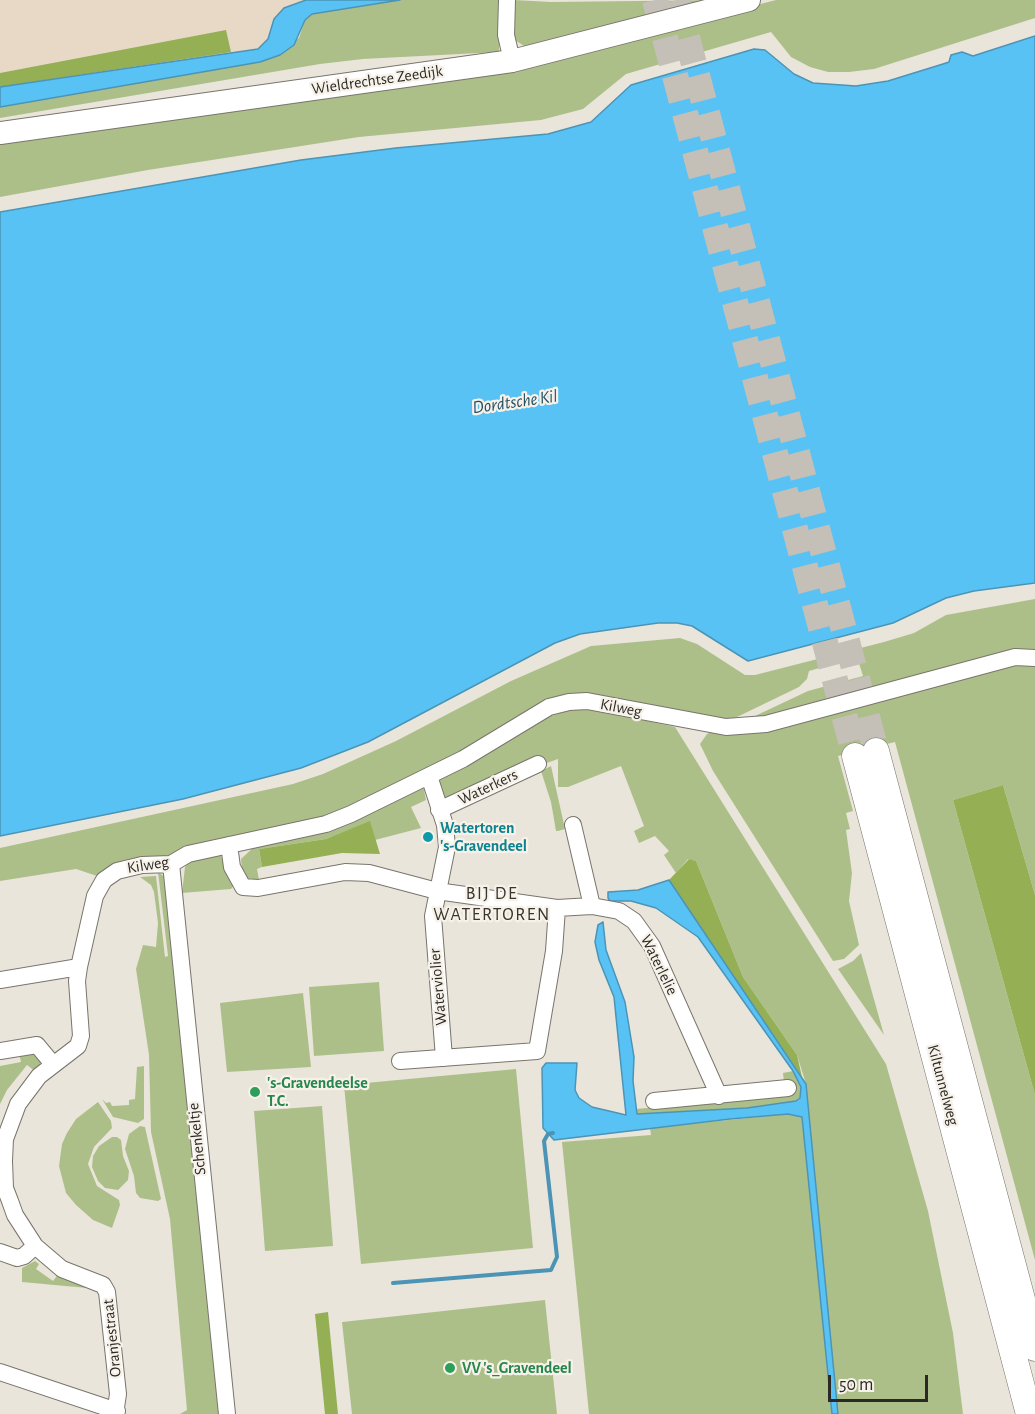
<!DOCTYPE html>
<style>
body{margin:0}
#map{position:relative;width:1035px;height:1414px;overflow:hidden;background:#eae5db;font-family:"Alegreya Sans",sans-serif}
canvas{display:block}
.scale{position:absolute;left:828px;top:1375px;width:100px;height:27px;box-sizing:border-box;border:3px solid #2b2926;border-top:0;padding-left:8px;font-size:18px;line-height:21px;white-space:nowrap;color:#2b2926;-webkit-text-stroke:4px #f7f2e9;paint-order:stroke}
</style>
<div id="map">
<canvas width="1035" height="1414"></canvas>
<div class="scale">50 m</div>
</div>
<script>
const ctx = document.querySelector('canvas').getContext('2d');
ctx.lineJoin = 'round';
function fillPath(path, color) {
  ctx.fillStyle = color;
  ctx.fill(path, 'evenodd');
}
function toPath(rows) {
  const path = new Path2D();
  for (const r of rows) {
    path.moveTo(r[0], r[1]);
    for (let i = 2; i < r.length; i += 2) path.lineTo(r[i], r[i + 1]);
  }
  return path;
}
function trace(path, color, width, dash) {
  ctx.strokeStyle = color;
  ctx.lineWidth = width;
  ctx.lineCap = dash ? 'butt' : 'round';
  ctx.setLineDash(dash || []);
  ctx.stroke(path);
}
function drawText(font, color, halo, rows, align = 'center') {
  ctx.font = font + ' "Alegreya Sans",sans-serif';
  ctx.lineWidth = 4.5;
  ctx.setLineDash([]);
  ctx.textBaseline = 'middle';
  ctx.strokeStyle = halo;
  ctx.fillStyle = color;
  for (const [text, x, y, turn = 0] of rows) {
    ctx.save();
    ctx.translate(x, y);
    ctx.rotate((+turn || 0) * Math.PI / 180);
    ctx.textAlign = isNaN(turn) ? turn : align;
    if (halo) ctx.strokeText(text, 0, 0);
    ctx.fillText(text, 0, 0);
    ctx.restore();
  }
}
const industrial = toPath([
 [0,0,352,0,303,8,265,48,230,55,0,74]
]);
const green = toPath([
 [400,0,501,0,499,52,363,59,320,64,0,118,0,107,260,62,299,38,305,20,312,14],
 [514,0,551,2,723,0,530,50,515,40],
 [776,0,1035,0,1035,18,874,69,849,72,828,72,810,67,791,57,771,32,626,74,583,109,541,120,359,137,148,170,0,197,0,134,702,19],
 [1035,599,1035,650,758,720,755,716,808,691,863,676,857,657,809,671,807,679,799,687,737,717,725,721,585,696,427,774,329,816,284,829,135,863,100,877,76,869,0,881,0,848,293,784,323,774,396,741,511,681,591,646,680,638,697,644,745,675,755,675,884,642,914,633,946,615],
 [1035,663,1035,895,1003,785,953,800,1035,1095,1035,1260,895,742,838,756,853,811,846,813,850,829,846,830,852,873,849,901,859,945,844,959,833,961,713,771,700,744,707,734,716,730,1017,664],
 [580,706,675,727,886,1064,928,1211,953,1333,963,1414,838,1414,806,1084,797,1055,743,977,696,861,688,859,676,873,664,855,669,851,655,836,639,843,634,831,644,826,621,766,568,787,558,787,558,759,442,800,437,782,444,775,542,719],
 [551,766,565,829,558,831,556,831,551,802,541,771],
 [423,785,426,800,411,807,421,828,375,840,370,822,326,839,259,849,262,867,257,869,259,880,247,878,242,869,241,859,256,845],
 [220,853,226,871,235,884,231,889,182,893,185,867,191,860],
 [158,872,166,878,221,1414,180,1414,187,1410,170,1219,151,1132,149,1055,136,969,143,945,156,947,158,923,154,892,151,885,140,877,156,876,165,957,168,956],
 [861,953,884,1035,838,969,853,961],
 [379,982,384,1051,314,1056,309,987],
 [303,993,311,1067,227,1072,220,1003],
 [32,1051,40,1059,40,1065,35,1071,27,1065,7,1090,0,1104,0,1066,21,1062,19,1053],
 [144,1066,144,1119,138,1123,113,1117,102,1099,106,1103,110,1102,112,1106,129,1105,129,1100,135,1099,137,1067],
 [516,1069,533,1248,361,1264,344,1085],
 [793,1071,802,1088,800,1098,796,1101,747,1108,637,1114,636,1109,689,1104,784,1083,783,1073],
 [98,1102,111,1121,112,1128,94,1147,88,1164,97,1186,119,1200,120,1205,112,1228,93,1220,76,1205,66,1193,59,1166,62,1144,67,1133,76,1119],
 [322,1106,333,1246,265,1251,254,1111],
 [788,1114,802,1117,832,1414,589,1414,562,1142,651,1135,650,1128],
 [140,1126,145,1127,161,1199,158,1201,140,1198,136,1193,134,1176,125,1149,129,1134],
 [112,1137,117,1137,121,1140,123,1156,129,1171,128,1180,118,1190,105,1188,98,1181,92,1167,93,1156,99,1146],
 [35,1261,39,1264,36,1269,53,1281,59,1273,87,1288,22,1282,22,1268],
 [545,1300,557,1414,352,1414,342,1322]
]);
const forest = toPath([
 [226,30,231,52,0,87,0,73],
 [1003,785,1035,895,1035,1095,953,800],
 [370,821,380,854,342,853,262,867,259,849,326,839],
 [689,859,696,861,743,977,797,1055,802,1077,669,880],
 [328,1312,338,1414,325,1414,315,1314]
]);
const water = toPath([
 [306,0,400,0,312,14,305,20,294,45,280,55,260,62,0,107,0,87,258,49,268,39,274,19,284,8,306,0],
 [1035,36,1035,583,974,591,946,598,893,623,748,661,692,626,677,623,658,623,580,634,555,643,368,742,301,768,183,799,0,836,0,212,301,160,396,148,548,134,591,122,631,85,754,49,765,50,794,74,813,83,856,86,888,81,943,64,949,62,951,55,962,52,973,56,1035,36],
 [669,880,806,1084,838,1414,832,1414,802,1117,788,1114,730,1119,554,1140,543,1128,542,1068,546,1063,577,1063,575,1090,579,1098,592,1107,626,1115,614,997,599,960,595,942,598,925,603,922,606,950,625,1002,634,1057,633,1081,637,1114,747,1108,796,1101,800,1098,801,1087,793,1071,698,937,656,908,631,901,610,901,608,898,608,892,638,890,669,880]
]);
const stream = toPath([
 [393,1283,551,1270,557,1257,544,1141,548,1134,553,1133]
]);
const primaryTunnel = toPath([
 [655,0,855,756],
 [677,0,876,751]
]);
const street = toPath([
 [507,0,506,35,512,61],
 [429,776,445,825,447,847,433,916,444,1058],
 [439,810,538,764],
 [573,825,592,906],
 [229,845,232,867,243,887,258,888,345,872,369,873,437,891,557,908,592,906,619,911,634,921,652,946,719,1096],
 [171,864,227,1414],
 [0,980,79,967],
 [0,1051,37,1045,52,1063],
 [400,1061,537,1051,554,951,557,908],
 [654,1101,788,1088],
 [0,1252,17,1258,24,1256,35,1246],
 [0,1372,117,1411],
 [115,1414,118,1394,107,1292,103,1285,62,1269,35,1246,15,1215,10,1201,5,1188,4,1161,5,1139,18,1104,39,1076,78,1046,81,1036,77,981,79,967,95,896,104,880,117,871,142,865,171,864,188,854,326,824,351,814,463,759,549,707,569,702,587,701,726,727,766,724,1015,657,1035,658]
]);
const secondary = toPath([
 [0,133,512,61,749,0]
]);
const primary = toPath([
 [876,751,1035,1348],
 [855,756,1029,1414]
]);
const markers = [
 [428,837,6,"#0f9aa8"],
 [255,1092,6,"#2e9e5b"],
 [450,1368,6,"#2e9e5b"]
];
const streetNames = [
 ["Wieldrechtse Zeedijk",377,80,-8],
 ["Kilweg",621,708,11],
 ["Waterkers",488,787,-25],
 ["Kilweg",148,865,-9],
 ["Waterlelie",659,965,64],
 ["Waterviolier",438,987,-95],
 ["Kiltunnelweg",943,1085,75],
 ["Schenkeltje",197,1139,-96],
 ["Oranjestraat",112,1338,-96]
];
const cultureNames = [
 ["Watertoren",440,828],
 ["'s-Gravendeel",440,846]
];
const leisureNames = [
 ["'s-Gravendeelse",267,1083],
 ["T.C.",267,1101],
 ["VV 's_Gravendeel",462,1368]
];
const waterNames = [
 ["Dordtsche Kil",515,402,-8]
];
const neighbourhoodNames = [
 ["BIJ DE",492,894],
 ["WATERTOREN",492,915]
];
fillPath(industrial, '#e8d9c6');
fillPath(green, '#adbf89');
fillPath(forest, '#95af55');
fillPath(water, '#59c2f4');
trace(water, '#4b94b6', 1.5);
trace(stream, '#4b94b6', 4);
trace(primaryTunnel, '#c4bfb7', 26, [26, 13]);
trace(street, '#79756c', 18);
trace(secondary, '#79756c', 24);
trace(primary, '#79756c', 27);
trace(street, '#fff', 16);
trace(secondary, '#fff', 22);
trace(primary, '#fff', 26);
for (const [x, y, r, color] of markers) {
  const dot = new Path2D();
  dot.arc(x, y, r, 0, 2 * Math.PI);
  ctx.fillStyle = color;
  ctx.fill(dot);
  trace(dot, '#f7f2e9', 2);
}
drawText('16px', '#2b2926', '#f7f2e9', streetNames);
drawText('bold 16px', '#0d838f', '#f7f2e9', cultureNames, 'left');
drawText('bold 16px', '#27864d', '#f7f2e9', leisureNames, 'left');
drawText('italic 18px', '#234f64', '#f7f2e9', waterNames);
ctx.letterSpacing = '1.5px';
drawText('18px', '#39352d', '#f7f2e9', neighbourhoodNames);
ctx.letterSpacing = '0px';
</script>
